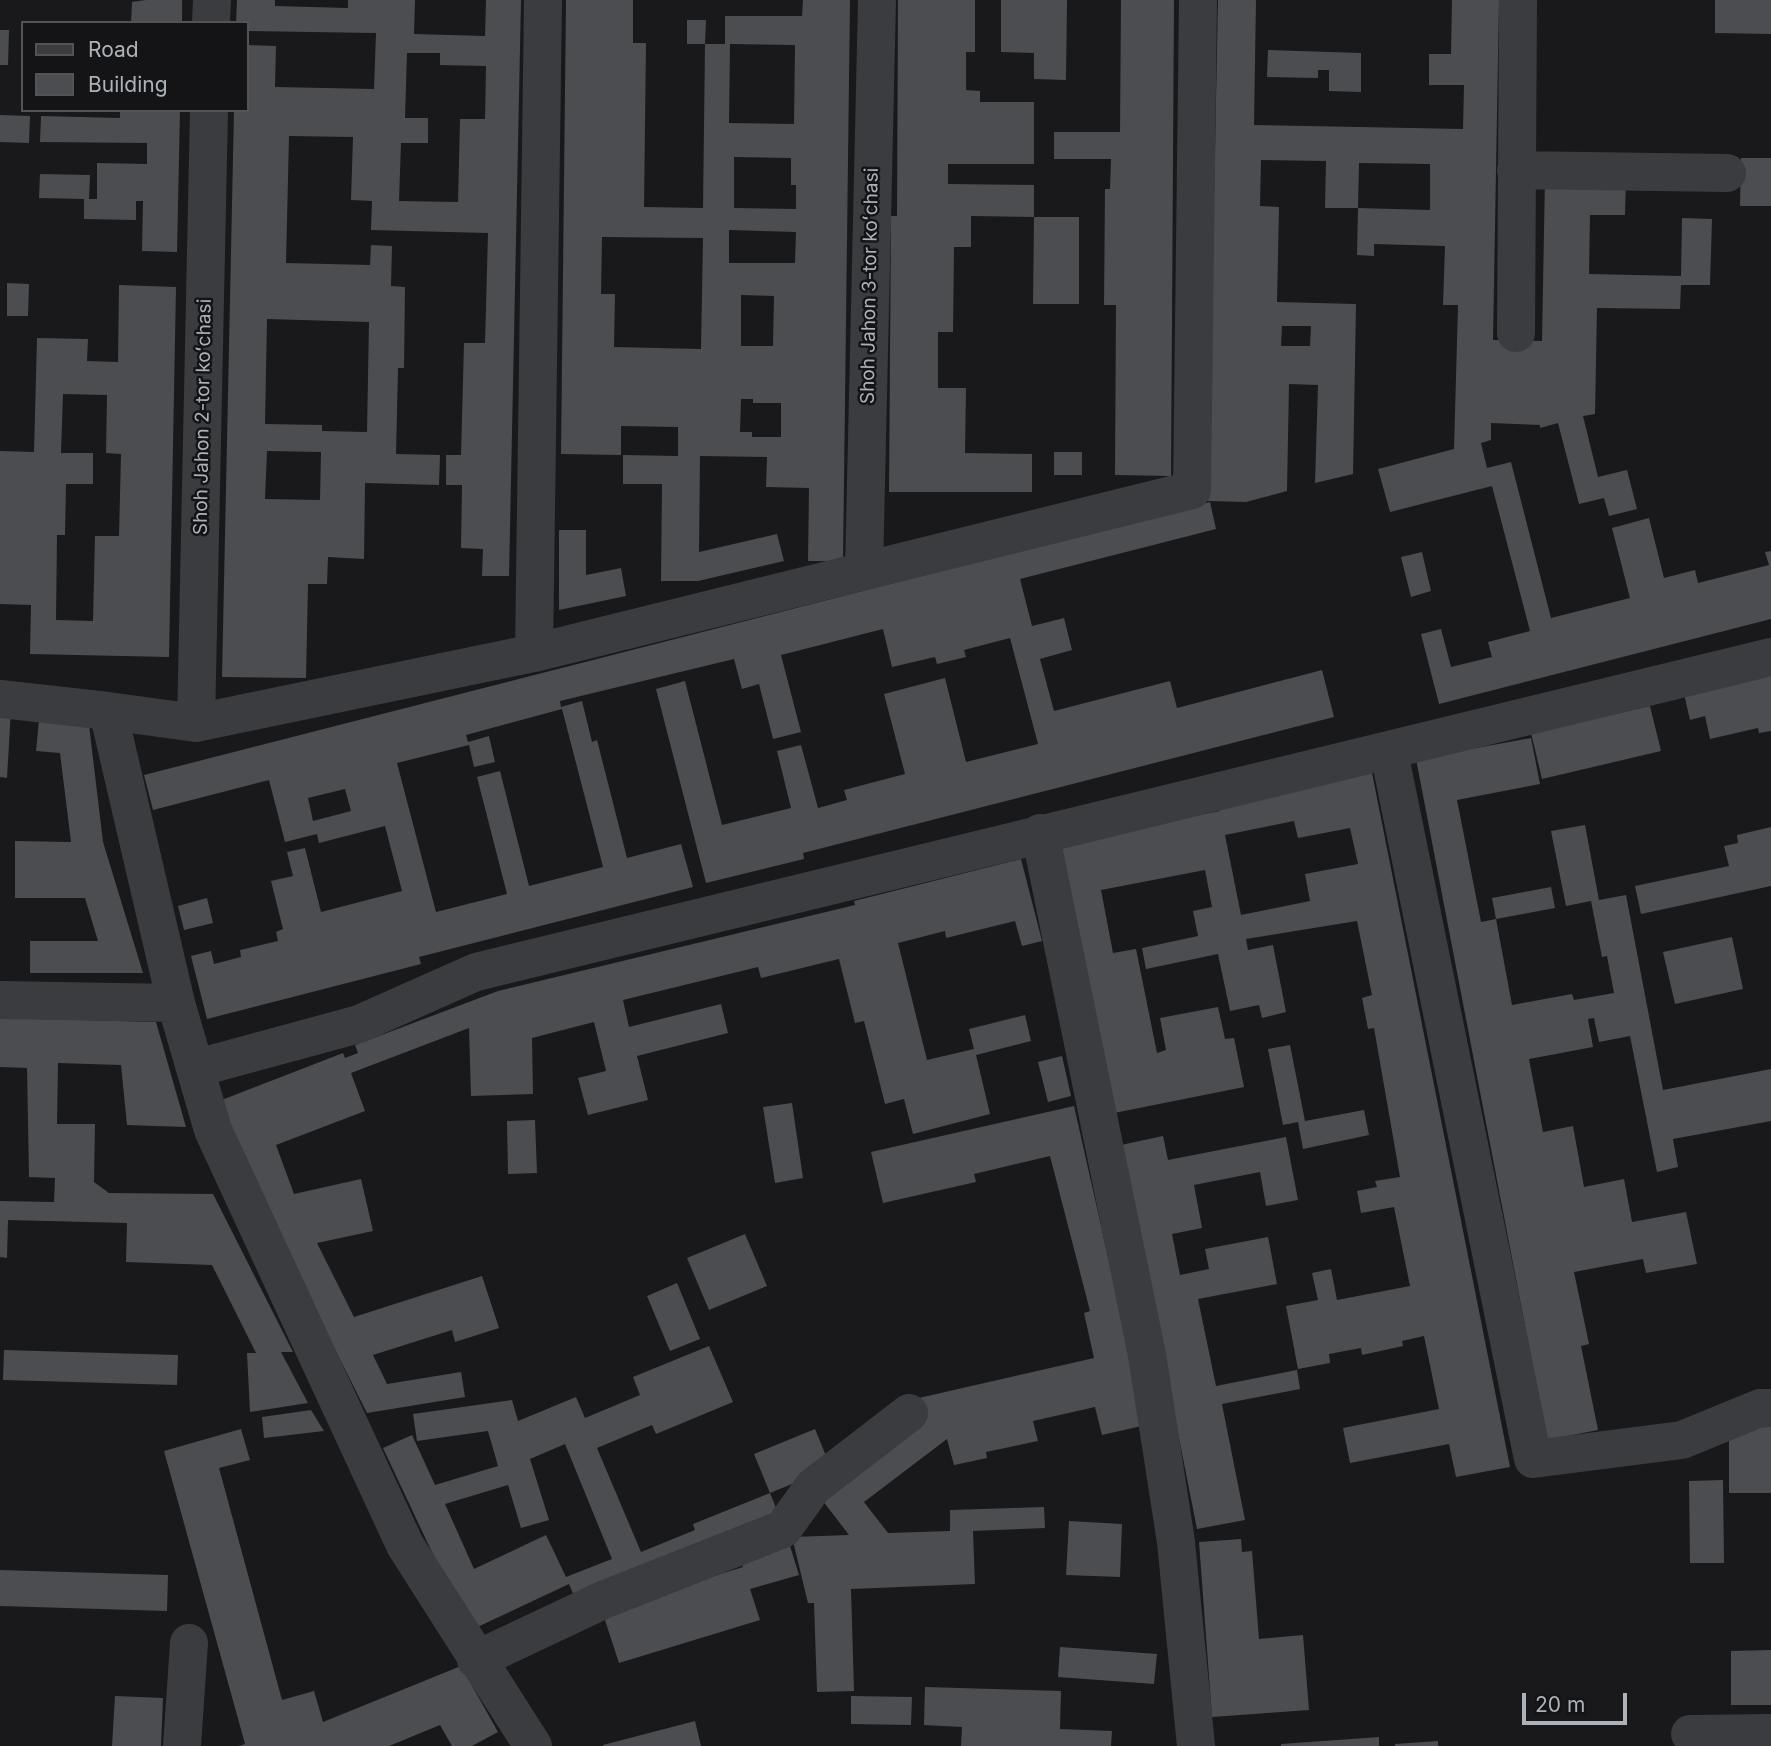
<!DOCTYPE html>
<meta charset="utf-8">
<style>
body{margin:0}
#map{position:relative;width:1771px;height:1746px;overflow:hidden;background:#19191b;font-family:Inter,sans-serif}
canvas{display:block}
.legend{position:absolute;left:21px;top:21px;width:228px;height:91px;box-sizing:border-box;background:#141416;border:2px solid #515357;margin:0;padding:9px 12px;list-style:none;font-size:21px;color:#adb2b9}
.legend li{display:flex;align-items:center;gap:14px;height:35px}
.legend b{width:35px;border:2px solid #515357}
.scale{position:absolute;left:1522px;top:1693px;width:105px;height:32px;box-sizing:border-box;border:4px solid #adb2b9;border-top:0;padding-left:9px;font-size:21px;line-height:24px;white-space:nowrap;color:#adb2b9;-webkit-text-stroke:5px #141416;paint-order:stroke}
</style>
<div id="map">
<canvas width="1771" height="1746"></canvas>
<ul class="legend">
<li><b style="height:9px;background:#3b3c40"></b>Road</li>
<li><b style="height:19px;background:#4b4d50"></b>Building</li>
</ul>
<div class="scale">20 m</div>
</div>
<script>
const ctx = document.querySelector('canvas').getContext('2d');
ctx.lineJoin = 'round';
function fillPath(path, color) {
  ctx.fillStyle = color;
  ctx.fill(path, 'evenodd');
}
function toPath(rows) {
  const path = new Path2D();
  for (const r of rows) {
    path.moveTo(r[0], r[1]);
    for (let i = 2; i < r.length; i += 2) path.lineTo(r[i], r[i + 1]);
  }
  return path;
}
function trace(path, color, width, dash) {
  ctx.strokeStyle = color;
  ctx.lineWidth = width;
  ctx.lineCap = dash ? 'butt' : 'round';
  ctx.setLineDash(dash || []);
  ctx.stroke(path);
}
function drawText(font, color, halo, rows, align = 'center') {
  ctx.font = font + ' Inter,sans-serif';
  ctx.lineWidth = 5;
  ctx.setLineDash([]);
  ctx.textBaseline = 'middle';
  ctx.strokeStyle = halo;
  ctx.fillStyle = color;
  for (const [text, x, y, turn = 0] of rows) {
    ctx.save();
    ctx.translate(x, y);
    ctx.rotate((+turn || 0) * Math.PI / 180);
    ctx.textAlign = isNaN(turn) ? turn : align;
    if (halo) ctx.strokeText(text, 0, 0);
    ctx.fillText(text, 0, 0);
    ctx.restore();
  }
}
const building = toPath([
 [146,0,182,0,182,23,131,23,132,2],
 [237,0,275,0,275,6,348,8,348,0,415,0,414,34,485,36,486,0,521,0,509,576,482,576,483,549,461,548,462,485,446,485,446,455,461,455,464,343,485,343,488,233,371,230,372,201,351,200,353,137,289,136,286,263,370,265,371,245,392,246,391,286,405,287,404,368,398,368,396,454,440,455,439,485,365,483,364,559,328,557,327,584,308,584,306,678,222,677,234,110,247,110,247,45,276,46,275,87,374,89,376,33,247,31,247,23,236,23],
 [407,53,440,53,440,65,486,66,485,119,460,119,458,202,399,201,401,143,428,143,428,118,405,118],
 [267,319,369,322,367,432,322,431,322,425,265,424],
 [267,451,321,452,320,500,265,499],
 [566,0,633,0,633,43,646,43,644,207,703,208,705,44,725,44,725,16,802,16,803,0,850,0,843,561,808,561,809,488,766,487,767,457,700,456,699,552,777,534,784,561,698,581,661,581,662,484,623,484,623,455,678,456,678,427,621,426,621,455,561,454],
 [730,44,795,45,794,124,729,123],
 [734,157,791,158,791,185,796,185,796,209,734,208],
 [729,230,796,232,795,263,729,263],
 [602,237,703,238,701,349,614,347,615,294,601,294],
 [741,295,774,296,773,346,741,346],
 [741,399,753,399,753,403,781,403,781,437,752,437,752,432,740,432],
 [898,0,975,0,975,52,966,52,966,90,980,91,980,102,1034,102,1034,164,948,164,948,184,1034,185,1034,217,1079,217,1079,304,1033,304,1034,217,971,216,971,247,954,247,953,332,938,332,938,388,966,388,965,453,1032,454,1032,492,889,492,891,216,897,216],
 [1001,0,1067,0,1066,80,1034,79,1034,53,1001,52],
 [1121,0,1174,0,1171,476,1115,475,1116,305,1104,305,1105,189,1110,189,1111,159,1054,159,1054,132,1120,132],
 [1218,0,1256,0,1254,125,1463,129,1464,85,1429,85,1429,54,1451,54,1452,0,1499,0,1493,340,1542,341,1545,176,1626,178,1625,215,1590,215,1589,274,1681,276,1682,218,1712,219,1710,285,1681,285,1680,309,1597,308,1595,414,1583,416,1598,477,1627,470,1637,509,1609,516,1604,498,1579,504,1558,423,1540,428,1540,425,1491,423,1491,440,1481,443,1487,468,1511,462,1551,618,1630,598,1612,528,1649,518,1664,578,1695,570,1698,583,1769,565,1765,552,1771,551,1771,619,1439,704,1421,634,1441,629,1451,667,1492,657,1488,642,1530,631,1492,486,1390,512,1378,469,1454,449,1458,305,1443,305,1445,246,1374,244,1374,256,1357,255,1358,208,1430,210,1430,164,1359,163,1358,208,1325,208,1326,161,1261,160,1260,206,1279,207,1277,302,1356,304,1353,474,1315,483,1318,385,1289,384,1287,491,1246,502,1208,501],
 [1282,326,1311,326,1310,346,1281,346],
 [1715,0,1771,0,1771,34,1715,33],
 [687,20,706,20,705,44,687,44],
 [0,30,9,30,8,65,0,65],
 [1268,50,1361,53,1361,92,1329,91,1329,70,1318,70,1318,78,1267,77],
 [120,110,180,110,177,252,142,251,143,201,136,201,136,220,84,219,84,199,39,198,40,174,90,175,89,199,97,199,97,163,147,164,147,143,40,142,41,116,120,118],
 [0,115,30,116,29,143,0,142],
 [1741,158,1771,158,1771,206,1740,206],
 [7,283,29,284,28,316,7,316],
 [119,285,176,287,169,657,30,654,31,605,0,604,0,451,34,452,37,338,88,339,87,361,118,362],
 [63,394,107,395,106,453,121,454,119,536,95,536,93,621,56,620,57,535,65,535,66,484,93,484,93,453,61,453],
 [1054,452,1082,452,1082,475,1054,475],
 [1210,502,1216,529,1020,579,1032,626,1064,618,1072,650,1040,659,1054,711,1170,681,1177,708,1322,670,1334,717,803,853,804,859,706,883,656,689,685,681,722,825,791,808,777,751,801,745,818,808,847,800,844,790,905,774,884,694,945,678,966,762,1038,744,1010,638,964,650,966,657,937,664,935,657,892,667,883,629,781,655,801,732,773,739,759,684,742,689,734,659,560,701,561,707,582,701,592,742,597,740,627,858,681,844,693,887,419,957,421,964,207,1019,191,956,211,951,214,964,241,957,240,950,278,941,276,932,283,929,271,881,293,876,287,852,305,848,321,912,402,891,385,826,319,843,317,834,285,842,269,780,153,810,144,775],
 [562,709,603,867,529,886,500,771,477,777,507,894,436,912,397,763,469,745,474,767,495,762,489,736,468,742,466,735],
 [345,789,351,811,313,821,308,798],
 [559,530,586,530,586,575,621,568,626,596,559,610],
 [1422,552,1431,591,1411,597,1401,557],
 [1771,674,1771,731,1759,733,1758,728,1710,739,1705,716,1690,720,1684,694],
 [1650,706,1661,751,1542,779,1531,733],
 [0,709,11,709,7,778,0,777],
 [39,720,89,725,103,842,143,973,30,973,30,941,98,941,85,898,15,898,15,841,71,842,60,753,36,751],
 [1531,738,1540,784,1457,800,1481,922,1496,919,1512,1005,1572,994,1574,1000,1614,993,1607,956,1602,957,1591,901,1566,906,1551,831,1585,825,1599,900,1626,895,1663,1090,1771,1069,1771,1121,1673,1139,1678,1167,1657,1172,1630,1036,1599,1042,1594,1018,1588,1019,1593,1047,1529,1059,1543,1132,1573,1126,1584,1187,1624,1179,1632,1222,1686,1212,1697,1264,1646,1273,1643,1259,1574,1272,1589,1344,1581,1346,1598,1430,1547,1440,1416,759],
 [1372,773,1510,1467,1456,1477,1449,1444,1350,1463,1343,1428,1439,1409,1424,1336,1402,1341,1403,1346,1362,1355,1361,1348,1329,1354,1330,1363,1298,1369,1286,1306,1318,1300,1312,1273,1331,1269,1337,1300,1410,1286,1394,1207,1361,1213,1357,1191,1377,1187,1375,1181,1400,1177,1374,1028,1368,1029,1362,998,1372,995,1357,921,1246,939,1248,950,1273,945,1286,1012,1262,1018,1259,1005,1230,1011,1218,954,1146,969,1142,948,1198,936,1193,911,1212,907,1205,870,1101,890,1113,953,1136,949,1157,1053,1166,1050,1160,1018,1218,1007,1225,1039,1234,1038,1244,1087,1114,1113,1061,843,1220,811,1219,803],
 [1294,821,1298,838,1350,828,1358,864,1305,874,1310,901,1241,915,1225,835],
 [1771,827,1771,886,1641,914,1635,886,1729,866,1724,846,1738,843,1737,835],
 [1021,859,1042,941,1022,946,1015,921,946,938,945,931,898,943,927,1060,974,1049,969,1029,1025,1015,1031,1041,976,1055,990,1114,913,1134,904,1099,885,1104,864,1021,855,1023,839,959,761,978,758,967,623,1000,629,1027,721,1004,728,1033,637,1056,648,1100,588,1115,578,1078,606,1071,594,1022,532,1038,533,1094,471,1096,469,1028,351,1073,365,1111,276,1145,294,1194,361,1179,373,1231,317,1243,354,1317,482,1276,499,1328,455,1342,452,1330,373,1355,387,1384,461,1372,465,1397,367,1413,261,1202,219,1101,343,1053,345,1058,358,1053,355,1045,498,991,855,905,854,901],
 [1551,887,1555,908,1496,919,1492,898],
 [207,898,213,923,184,930,178,906],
 [1732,937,1743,989,1675,1004,1663,952],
 [0,1018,156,1022,186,1127,127,1125,121,1065,58,1063,57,1124,95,1124,94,1182,109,1193,213,1194,293,1352,281,1352,308,1403,250,1412,247,1353,256,1353,212,1265,126,1262,127,1223,8,1220,7,1258,0,1257,0,1201,54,1202,55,1178,29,1177,27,1068,0,1067],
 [1290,1045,1305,1121,1364,1110,1369,1135,1303,1149,1298,1122,1283,1125,1268,1049],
 [1062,1056,1071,1096,1048,1102,1038,1062],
 [792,1103,803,1178,775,1183,763,1107],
 [1074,1106,1146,1425,1102,1435,1095,1407,1033,1421,1038,1441,986,1452,987,1458,954,1465,947,1439,864,1502,888,1533,950,1531,950,1510,1044,1507,1045,1528,973,1531,975,1584,851,1589,854,1691,817,1692,814,1603,808,1603,792,1537,849,1535,816,1492,910,1400,1094,1358,1084,1313,1090,1311,1050,1156,974,1174,976,1182,883,1203,871,1152],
 [535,1120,537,1173,508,1174,507,1121],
 [1163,1136,1168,1160,1286,1137,1298,1200,1266,1206,1260,1172,1194,1185,1202,1228,1172,1234,1180,1275,1209,1269,1205,1249,1268,1237,1277,1284,1198,1299,1216,1386,1297,1370,1300,1389,1222,1404,1245,1520,1197,1529,1121,1145],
 [745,1234,767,1286,709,1310,687,1258],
 [677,1283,700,1339,670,1351,647,1296],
 [709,1346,733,1402,656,1434,652,1425,597,1448,641,1552,695,1530,693,1524,770,1493,754,1454,815,1429,831,1468,770,1493,781,1520,577,1603,569,1584,469,1631,383,1448,412,1435,435,1485,498,1466,488,1431,417,1441,413,1414,512,1400,518,1421,576,1397,585,1418,640,1395,633,1377],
 [565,1444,612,1559,566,1577,546,1535,474,1569,445,1504,508,1485,521,1528,549,1520,530,1459],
 [4,1350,178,1355,177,1385,3,1380],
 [311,1410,324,1431,264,1438,262,1417],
 [1771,1427,1771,1493,1729,1493,1729,1428],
 [241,1429,250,1460,219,1468,282,1700,314,1691,323,1722,461,1666,498,1732,472,1746,452,1746,440,1725,389,1746,239,1746,245,1744,164,1451],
 [1723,1480,1724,1563,1690,1563,1689,1481],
 [1069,1521,1122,1524,1120,1577,1066,1575],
 [1241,1539,1242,1552,1252,1551,1259,1639,1303,1635,1309,1710,1212,1717,1199,1542],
 [790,1546,799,1575,750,1589,760,1620,619,1663,602,1611,743,1567,741,1561],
 [0,1570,168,1575,167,1611,0,1606],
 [1060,1647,1157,1654,1154,1684,1058,1677],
 [1771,1650,1771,1705,1731,1705,1731,1651],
 [925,1687,1061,1691,1060,1729,1112,1731,1111,1746,961,1746,962,1727,924,1725],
 [115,1696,163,1698,161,1746,112,1746],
 [851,1696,912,1697,911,1725,851,1724],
 [695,1721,701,1746,603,1746,603,1745],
 [1379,1737,1379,1746,1281,1746,1281,1744],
 [1438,1741,1438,1746,1395,1746,1395,1744]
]);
const minor = toPath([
 [211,23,212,0],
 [1516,170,1727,173],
 [1516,333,1518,0],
 [864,571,877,0],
 [534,653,543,0],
 [0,699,108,711,176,1003,213,1130,405,1545,533,1746],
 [108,711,196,723,534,653,1192,490,1198,0],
 [196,723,209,110],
 [1389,752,1533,1459,1682,1440,1760,1408,1771,1408],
 [1040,833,1147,1355,1176,1542,1196,1746],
 [0,1000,176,1003],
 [197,1068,359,1024,476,972,1771,657],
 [476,1660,603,1600,783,1529,813,1487,909,1413],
 [1690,1734,1771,1733],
 [182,1746,189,1643]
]);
const streetNames = [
 ["Shoh Jahon 3-tor koʻchasi",870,286,-89],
 ["Shoh Jahon 2-tor koʻchasi",203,417,-89]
];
fillPath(building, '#4b4d50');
trace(minor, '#3b3c40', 38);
drawText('19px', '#adb2b9', '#141416', streetNames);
</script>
